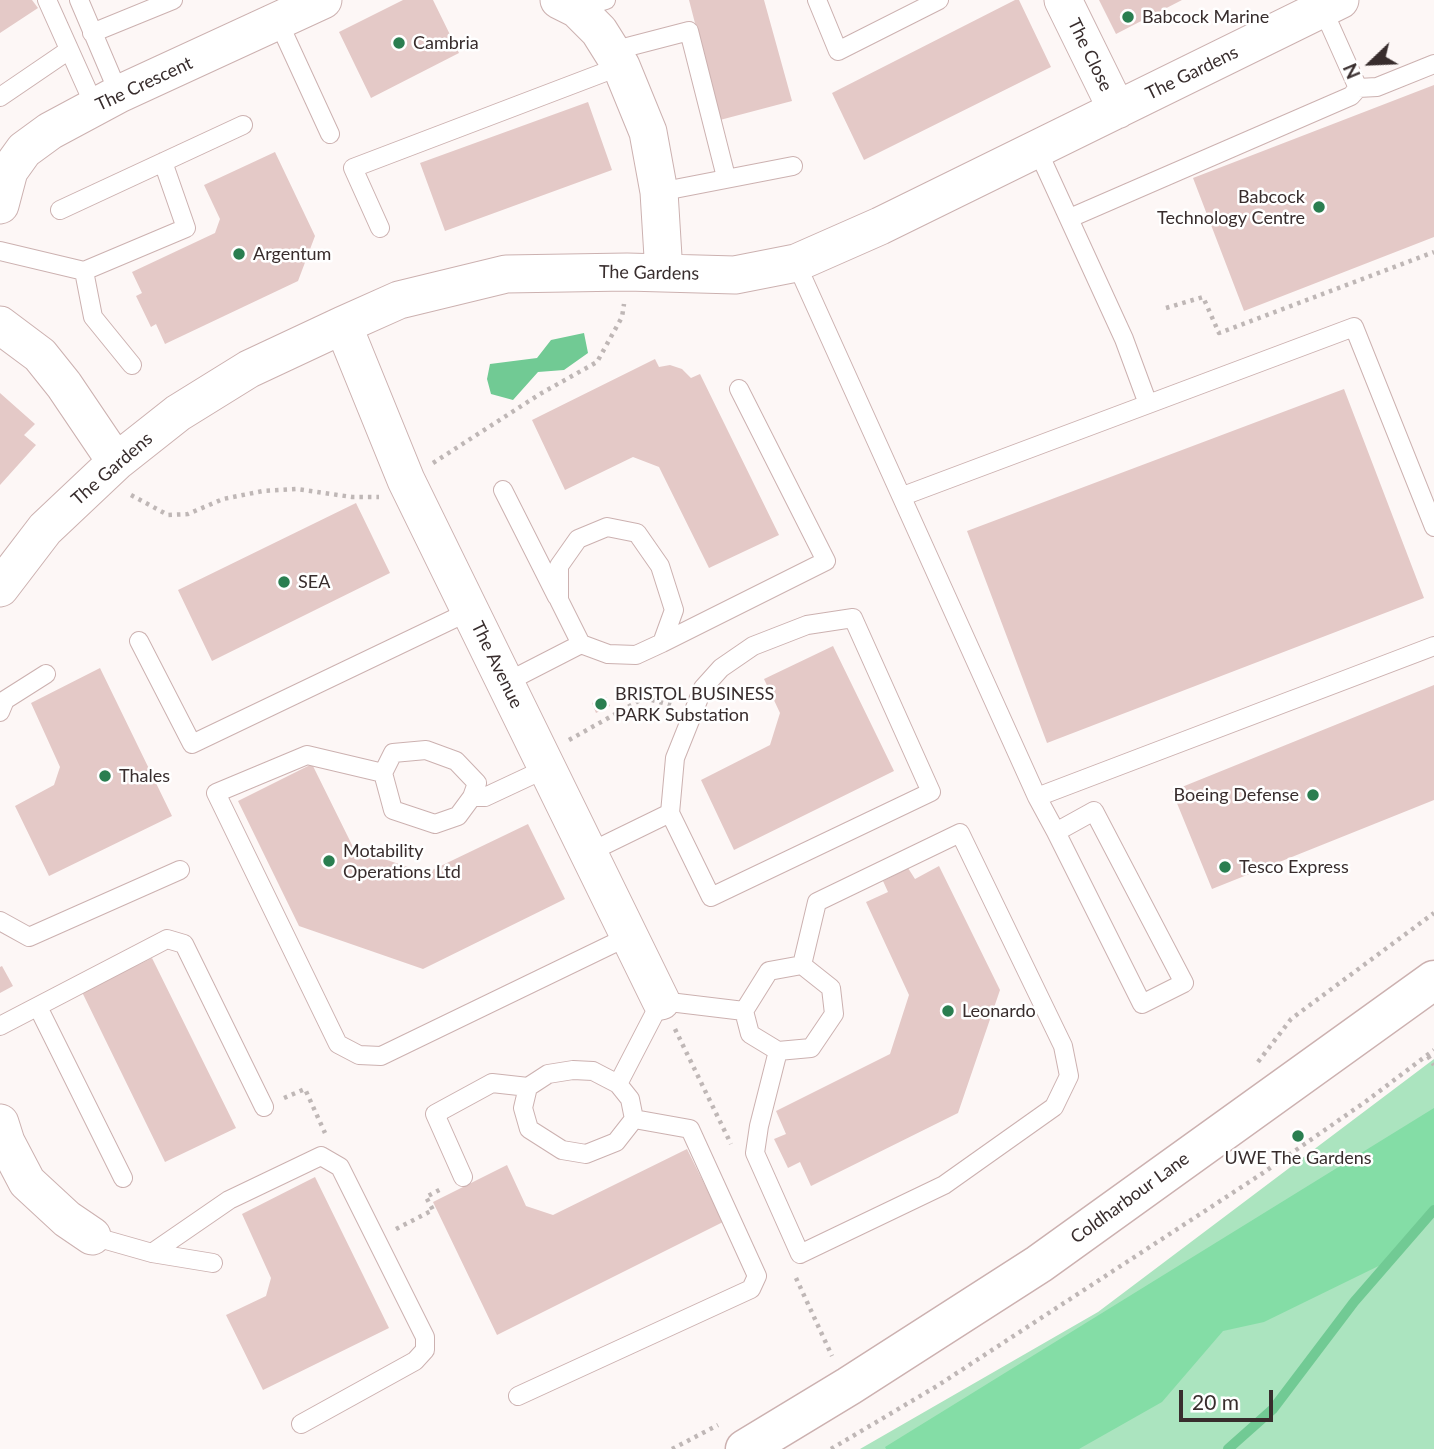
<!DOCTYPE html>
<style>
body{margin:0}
#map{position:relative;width:1434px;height:1449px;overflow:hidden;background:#fdf7f6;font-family:Lato,sans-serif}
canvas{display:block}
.north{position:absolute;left:1336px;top:28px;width:70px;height:70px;-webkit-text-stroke:5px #fff;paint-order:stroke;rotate:247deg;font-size:19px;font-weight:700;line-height:28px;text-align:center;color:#382d2d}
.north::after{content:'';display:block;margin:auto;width:24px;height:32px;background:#382d2d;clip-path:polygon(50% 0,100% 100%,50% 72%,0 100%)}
.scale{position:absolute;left:1179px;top:1390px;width:94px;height:32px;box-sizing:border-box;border:4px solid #382d2d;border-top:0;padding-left:9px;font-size:21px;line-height:24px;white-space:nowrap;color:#382d2d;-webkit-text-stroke:5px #fff;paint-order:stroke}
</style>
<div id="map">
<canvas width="1434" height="1449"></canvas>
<div class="north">N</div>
<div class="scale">20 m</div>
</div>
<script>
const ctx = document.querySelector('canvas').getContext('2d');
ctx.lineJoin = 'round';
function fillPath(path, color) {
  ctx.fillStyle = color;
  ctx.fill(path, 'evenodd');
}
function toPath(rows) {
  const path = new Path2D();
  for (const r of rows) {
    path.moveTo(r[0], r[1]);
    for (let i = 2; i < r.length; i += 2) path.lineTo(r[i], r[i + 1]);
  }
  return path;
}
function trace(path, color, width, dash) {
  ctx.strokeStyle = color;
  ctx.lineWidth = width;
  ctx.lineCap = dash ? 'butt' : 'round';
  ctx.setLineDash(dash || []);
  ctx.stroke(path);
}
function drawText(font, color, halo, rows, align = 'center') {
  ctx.font = font + ' Lato,sans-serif';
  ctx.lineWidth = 5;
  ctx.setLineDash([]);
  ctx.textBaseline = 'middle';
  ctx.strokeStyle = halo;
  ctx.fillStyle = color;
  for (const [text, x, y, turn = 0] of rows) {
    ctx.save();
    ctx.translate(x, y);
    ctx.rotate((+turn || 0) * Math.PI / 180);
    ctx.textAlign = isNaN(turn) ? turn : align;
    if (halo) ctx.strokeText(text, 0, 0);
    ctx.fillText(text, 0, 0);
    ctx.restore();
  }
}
const green = toPath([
 [1434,1059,1434,1449,860,1449,1098,1312]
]);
const forest = toPath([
 [1434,1108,1434,1206,1397,1257,1264,1322,1223,1331,1162,1402,1079,1449,886,1449,885,1447]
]);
const water = toPath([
 [584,333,588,353,564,370,538,372,513,400,491,394,487,379,490,364,537,358,551,340]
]);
const stream = toPath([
 [1228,1449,1273,1409,1354,1302,1434,1210]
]);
const building = toPath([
 [0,0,32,0,38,8,0,33],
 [403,0,433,0,459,53,371,98,339,32],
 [689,0,764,0,792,101,720,120],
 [1015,0,1019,0,1051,67,864,160,832,93],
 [1099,0,1182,0,1116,34],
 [1434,85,1434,237,1244,311,1193,178],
 [588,102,612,170,445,231,420,163],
 [275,152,315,236,298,281,165,344,156,324,151,327,136,296,142,293,132,272,215,233,220,219,204,185],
 [655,359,659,367,670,365,682,369,691,378,700,374,779,535,709,568,659,467,633,457,565,490,532,420],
 [1344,389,1424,598,1047,743,967,531],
 [0,393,35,424,24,435,36,445,0,485],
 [356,503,390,573,212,661,178,590],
 [833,646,894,771,734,850,701,780,770,745,780,713,764,679],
 [100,668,172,816,49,876,15,806,54,785,60,767,31,703],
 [1434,685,1434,800,1212,889,1172,791],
 [606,697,610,706,596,713,592,703],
 [312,764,354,849,426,873,528,824,565,899,423,969,299,926,238,801],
 [939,866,1000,990,958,1113,811,1186,800,1162,788,1168,774,1139,786,1134,776,1111,890,1054,909,995,866,902,888,892,883,881,908,868,915,879],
 [152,958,236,1128,165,1162,82,992],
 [2,966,13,986,0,993,0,967],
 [687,1149,723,1222,497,1335,433,1202,507,1165,526,1206,553,1215],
 [315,1177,389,1328,263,1390,226,1315,266,1296,271,1278,242,1214]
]);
const path = toPath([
 [1166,308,1203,297,1219,333,1434,252],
 [433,463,540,394,597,362,622,317,624,304],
 [131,495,168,515,188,514,223,499,263,491,297,489,352,497,379,497],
 [569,740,644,698,671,705],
 [675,1029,731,1144],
 [1428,1056,1434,1065],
 [1258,1062,1291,1019,1434,913],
 [284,1098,305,1089,325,1133],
 [396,1229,433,1210,426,1197,443,1188],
 [796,1278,832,1356],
 [672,1449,718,1425],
 [831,1449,937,1386,1263,1173,1365,1102,1434,1050]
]);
const service = toPath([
 [47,0,95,107],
 [79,0,119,94],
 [817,0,838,51,939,0],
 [1320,3,1358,88],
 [577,9,606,0],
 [278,21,330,134],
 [92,33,173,0],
 [612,51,689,31,726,177],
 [0,97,69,50],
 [1037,149,1124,339,1148,404],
 [659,192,793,166],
 [60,210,243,125],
 [1070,218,1351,96,1358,88,1377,87,1434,64],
 [380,228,353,168,621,66],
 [0,251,84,271,186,228,163,162],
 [796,263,1037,797,1056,832,1094,811,1184,983,1142,1004,1056,832],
 [84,271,93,317,132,365],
 [503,490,557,597],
 [903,496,1354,327,1434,527],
 [853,618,931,792,711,897,670,813,675,758,703,688,721,668,753,646,807,625,853,618],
 [139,641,192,744,470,611],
 [662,643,826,561,739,389],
 [505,683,581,644,608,654,636,655,662,643,674,610,660,566,637,533,607,527,578,539,559,566,559,600,581,644],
 [0,712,5,700,46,674],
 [426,750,456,761,477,783,472,797,458,816,435,824,393,810,383,773,393,753,426,750],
 [383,773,307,755,216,793,338,1044,359,1055,381,1056,629,936],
 [472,797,485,797,547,768],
 [1037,797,1434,646],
 [588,853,670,813],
 [0,921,29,937,180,870],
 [802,965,831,988,834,1014,811,1048,778,1051,750,1034,744,1011,769,971,802,965],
 [38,1007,123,1178],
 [0,1026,167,939,184,944,264,1107],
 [778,1051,759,1126,755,1153,800,1254,944,1185,1054,1107,1069,1076,1063,1046,960,833,817,902,802,965],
 [573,1070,593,1071,618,1084,630,1099,634,1119,616,1142,586,1154,562,1150,529,1129,523,1108,528,1087,548,1074,573,1070],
 [618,1084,661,1001,744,1011],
 [463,1177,435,1114,492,1083,528,1087],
 [92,1236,152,1253,213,1263],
 [152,1253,229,1200,321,1156,340,1167,425,1337,425,1350,415,1361,301,1424],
 [518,1396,751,1289,757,1276,690,1129,634,1119]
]);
const minor = toPath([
 [559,0,577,9,599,31,621,66,648,132,659,192,664,273],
 [1063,0,1117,110],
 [0,205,9,171,24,150,50,131,119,94,323,0],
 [0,325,40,355,64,385,116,462],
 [343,325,406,480,661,1001],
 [0,588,45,529,116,462,178,413,249,369,343,325,399,300,506,274,627,272,735,275,796,263,880,226,1340,0],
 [0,1123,6,1142,27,1182,67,1219,92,1236]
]);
const tertiary = toPath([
 [745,1449,849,1386,1039,1264,1434,980]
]);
const markers = [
 [1128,17,7,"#2a7e50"],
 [399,43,7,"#2a7e50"],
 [1319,207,7,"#2a7e50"],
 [239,254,7,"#2a7e50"],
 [284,582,7,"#2a7e50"],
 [601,704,7,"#2a7e50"],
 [105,776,7,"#2a7e50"],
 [1313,795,7,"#2a7e50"],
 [329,861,7,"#2a7e50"],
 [1225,867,7,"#2a7e50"],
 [948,1011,7,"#2a7e50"],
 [1298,1136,7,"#2a7e50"]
];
const poiNames = [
 ["Babcock Marine",1142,17],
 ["Cambria",413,43],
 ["Babcock",1305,197,"right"],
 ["Technology Centre",1305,218,"right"],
 ["Argentum",253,254],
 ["SEA",298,582],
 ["BRISTOL BUSINESS",615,694],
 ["PARK Substation",615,715],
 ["Thales",119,776],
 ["Boeing Defense",1299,795,"right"],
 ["Motability",343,851],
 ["Operations Ltd",343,872],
 ["Tesco Express",1239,867],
 ["Leonardo",962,1011],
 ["UWE The Gardens",1298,1158,"center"]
];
const streetNames = [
 ["The Close",1090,55,64],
 ["The Gardens",1192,73,-26],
 ["The Crescent",144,84,-25],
 ["The Gardens",649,273,1],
 ["The Gardens",112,469,-41],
 ["The Avenue",497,665,64],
 ["Coldharbour Lane",1130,1198,-36]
];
fillPath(green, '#abe4bf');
fillPath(forest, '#84dda6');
fillPath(water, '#71ca94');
trace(stream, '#71ca94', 10);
fillPath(building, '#e4c9c7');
trace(service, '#ccb1b0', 20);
trace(minor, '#ccb1b0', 39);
trace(tertiary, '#ccb1b0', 41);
trace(path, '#bfb7b6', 4.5, [3.5, 5]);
trace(service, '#fff', 18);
trace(minor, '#fff', 37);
trace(tertiary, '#fff', 38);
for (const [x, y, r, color] of markers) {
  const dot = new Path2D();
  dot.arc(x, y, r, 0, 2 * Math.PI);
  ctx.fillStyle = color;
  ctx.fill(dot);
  trace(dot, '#fff', 2.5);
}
drawText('18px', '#382d2d', '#fff', poiNames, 'left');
drawText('18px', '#382d2d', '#fff', streetNames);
</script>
